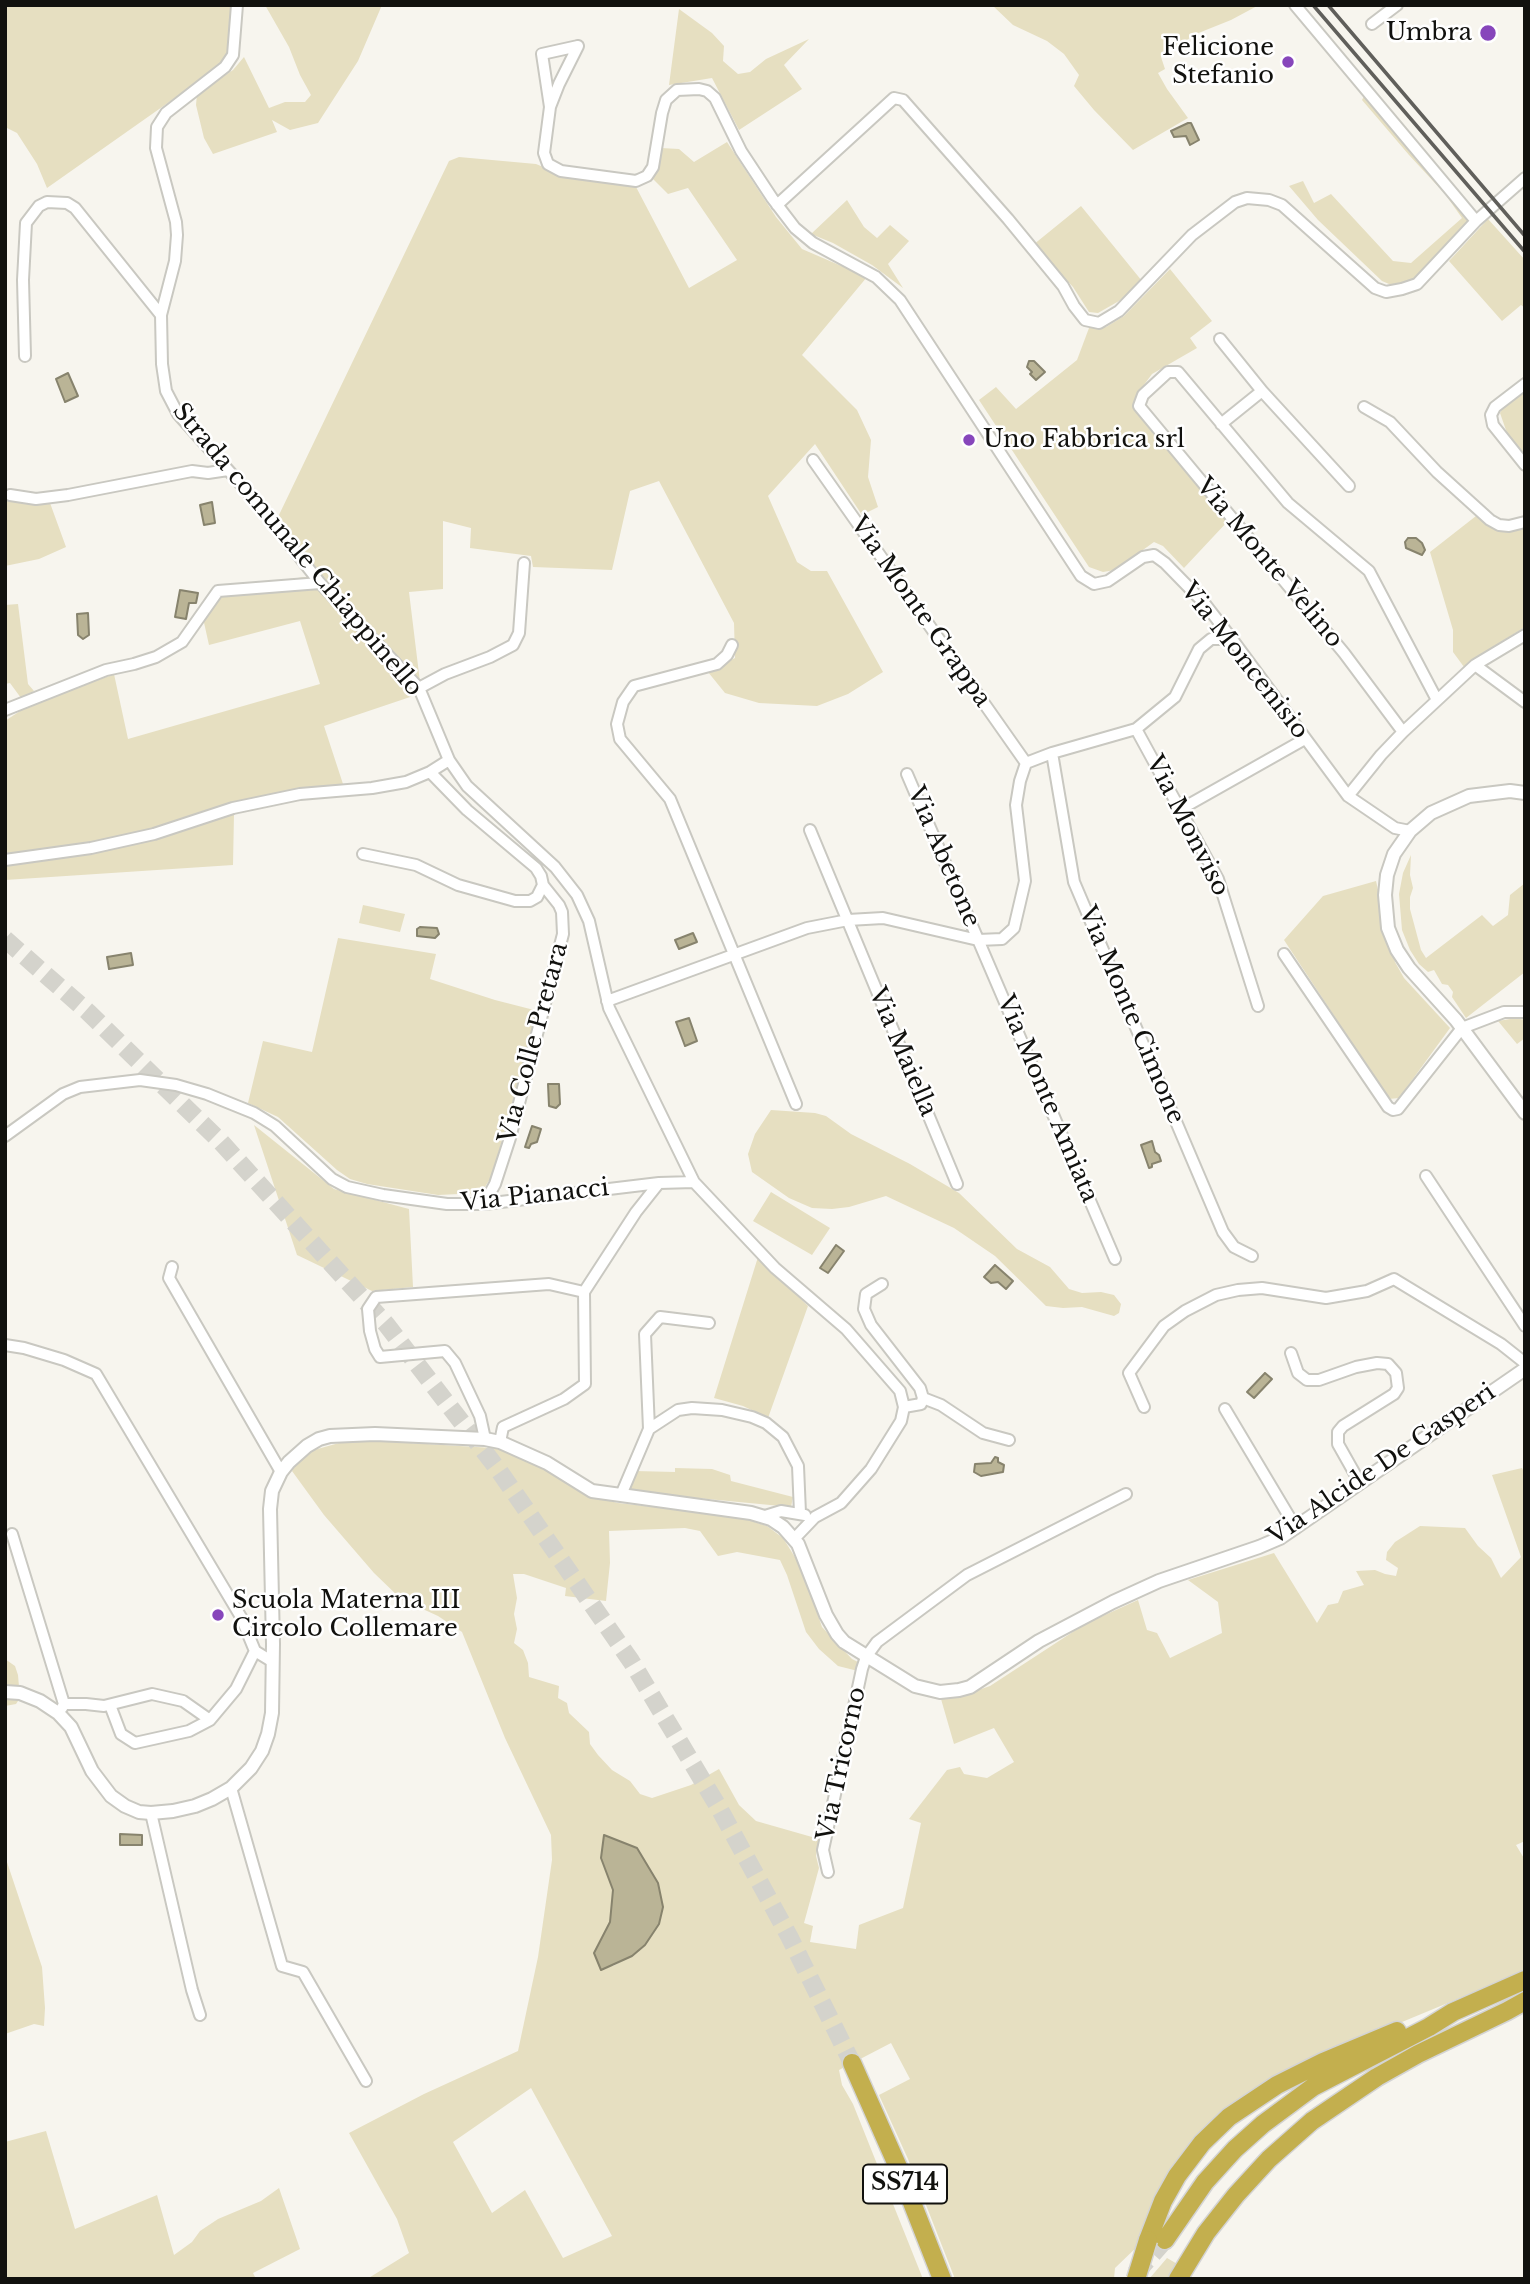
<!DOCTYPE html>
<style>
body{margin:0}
#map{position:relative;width:1530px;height:2284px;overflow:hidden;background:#f7f5ee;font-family:"Libre Baskerville",serif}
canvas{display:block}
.frame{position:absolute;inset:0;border:7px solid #11110e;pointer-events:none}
</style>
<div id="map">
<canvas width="1530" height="2284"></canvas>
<div class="frame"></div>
</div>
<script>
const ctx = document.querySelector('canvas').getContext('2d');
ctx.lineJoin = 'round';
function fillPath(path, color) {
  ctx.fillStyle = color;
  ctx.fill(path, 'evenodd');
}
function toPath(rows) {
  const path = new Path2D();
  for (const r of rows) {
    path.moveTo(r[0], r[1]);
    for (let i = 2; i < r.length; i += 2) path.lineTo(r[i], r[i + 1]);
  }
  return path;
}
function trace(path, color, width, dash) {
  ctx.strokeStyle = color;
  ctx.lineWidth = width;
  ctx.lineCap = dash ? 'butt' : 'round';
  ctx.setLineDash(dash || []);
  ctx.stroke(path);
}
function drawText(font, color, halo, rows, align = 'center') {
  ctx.font = font + ' "Libre Baskerville",serif';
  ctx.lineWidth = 5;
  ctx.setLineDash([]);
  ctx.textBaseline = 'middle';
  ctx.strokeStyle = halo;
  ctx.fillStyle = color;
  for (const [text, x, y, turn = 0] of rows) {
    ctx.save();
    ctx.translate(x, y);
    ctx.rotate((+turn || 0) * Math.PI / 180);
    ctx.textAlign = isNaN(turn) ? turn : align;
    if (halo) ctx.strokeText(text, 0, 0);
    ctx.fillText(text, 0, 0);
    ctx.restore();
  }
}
const green = toPath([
 [5,5,232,5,230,46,226,56,216,69,47,188,37,164,17,133,5,127],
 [265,5,382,5,358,61,318,123,290,130,272,120,277,132,213,154,204,138,196,105,197,94,233,70,244,57,269,108,285,102,305,102,311,95,300,75,289,47],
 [992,5,1259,5,1231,20,1196,34,1161,57,1165,69,1158,73,1167,89,1188,118,1133,150,1094,110,1074,86,1079,75,1064,54,1047,41,1013,25],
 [679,9,712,33,724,46,723,61,738,74,750,72,766,59,809,39,784,65,802,89,739,130,712,78,669,85],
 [1365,94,1469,216,1469,225,1423,273,1404,284,1389,284,1382,281,1318,220,1289,186,1303,181,1314,203,1331,194,1393,261,1411,263,1462,218,1445,194,1409,155,1362,100],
 [727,142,776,217,802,249,867,277,802,355,857,410,871,440,868,477,878,507,862,515,815,444,768,496,797,562,811,571,827,571,883,672,848,694,817,706,759,703,725,693,708,672,735,658,734,623,659,481,630,491,612,570,533,567,531,556,470,548,471,528,443,521,443,589,409,592,420,682,425,692,324,726,343,784,234,814,233,865,5,880,5,721,23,709,114,674,128,739,320,684,300,621,209,645,201,609,214,588,322,575,278,517,449,161,459,157,536,164,563,175,635,185,689,288,737,260,688,188,668,194,651,177,661,148,679,149,694,162],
 [847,200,864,227,877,238,890,225,909,241,888,264,903,288,872,265,833,243,811,234],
 [1081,206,1142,281,1119,301,1098,313,1089,312,1073,287,1033,245],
 [1488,219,1525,260,1525,308,1521,305,1502,321,1449,261],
 [1170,269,1212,321,1190,338,1197,348,1152,374,1141,389,1137,410,1228,521,1184,568,1163,546,1154,542,1115,570,1103,572,1089,567,979,400,996,387,1016,409,1077,360,1089,328,1106,327,1124,316],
 [1525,389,1525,454,1507,433,1500,413,1503,407],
 [5,497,29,503,50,503,66,547,39,559,5,566],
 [1476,516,1503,529,1525,527,1525,627,1483,653,1464,667,1453,652,1453,630,1430,552],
 [18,604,28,684,34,691,21,698,10,683,5,684,5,605],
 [1411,855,1410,875,1413,888,1410,897,1410,909,1421,950,1426,958,1482,915,1493,926,1508,915,1510,895,1525,883,1525,972,1466,1018,1452,997,1453,992,1448,985,1442,984,1434,970,1428,972,1419,964,1410,950,1402,930,1399,894,1403,873],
 [1376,881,1395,962,1404,978,1450,1028,1399,1098,1389,1099,1284,940,1323,896],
 [363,905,405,914,400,932,359,923],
 [338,938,436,954,430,979,495,1000,538,1011,492,1176,481,1193,438,1195,367,1184,350,1179,337,1170,278,1117,248,1103,263,1041,312,1052],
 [1516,1018,1525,1020,1525,1038,1517,1044,1498,1021],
 [771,1110,815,1113,826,1116,851,1134,910,1164,959,1193,1017,1249,1050,1267,1069,1289,1082,1293,1101,1292,1114,1295,1121,1304,1119,1313,1114,1316,1082,1307,1063,1308,1046,1306,995,1256,954,1228,886,1196,849,1207,832,1209,812,1208,789,1198,752,1172,748,1154,755,1134],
 [254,1125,334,1189,409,1209,413,1287,372,1291,297,1255],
 [771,1192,830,1228,812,1255,753,1221],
 [758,1257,808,1306,768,1418,743,1406,714,1398],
 [377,1441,493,1448,508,1451,544,1469,568,1484,598,1498,618,1503,737,1516,767,1526,783,1538,803,1570,822,1627,852,1659,860,1663,858,1671,838,1666,819,1649,806,1632,787,1575,780,1560,737,1552,718,1556,700,1531,685,1528,609,1531,610,1563,606,1601,565,1596,566,1588,524,1574,513,1574,517,1598,514,1614,517,1629,514,1643,523,1650,528,1663,529,1677,559,1686,558,1698,567,1703,569,1713,589,1732,590,1744,598,1755,612,1770,630,1781,640,1794,652,1798,691,1785,719,1769,739,1805,756,1821,819,1839,816,1856,819,1868,804,1923,813,1926,810,1942,856,1949,859,1925,903,1908,921,1823,909,1819,947,1770,960,1767,964,1774,987,1778,1014,1762,994,1728,954,1744,941,1699,958,1697,990,1686,1085,1624,1138,1600,1147,1630,1157,1633,1170,1658,1222,1633,1218,1602,1188,1580,1274,1553,1317,1623,1328,1605,1338,1603,1343,1591,1364,1585,1356,1571,1375,1570,1385,1574,1396,1576,1398,1568,1386,1560,1387,1552,1395,1542,1420,1526,1465,1528,1478,1546,1491,1558,1501,1578,1521,1557,1492,1475,1522,1468,1525,1474,1525,1841,1516,1845,1525,1860,1525,1971,1361,2039,1228,2111,1141,2243,1115,2268,1114,2279,955,2279,908,2159,879,2095,910,2079,891,2043,839,2070,842,2085,853,2104,923,2279,367,2279,409,2253,397,2219,349,2133,424,2094,518,2051,538,1957,552,1860,551,1835,505,1738,462,1632,438,1616,401,1599,374,1573,324,1515,292,1471,299,1460,314,1450,339,1443],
 [601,1858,645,1945,632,1956,613,1966,594,1953,610,1922,613,1890],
 [531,2088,612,2236,563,2258,525,2190,492,2213,453,2142],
 [675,1468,712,1469,730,1475,731,1481,793,1497,791,1507,624,1491,635,1471,675,1472],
 [5,1659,15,1666,18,1675,20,1698,16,1704,5,1706],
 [5,1856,42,1967,45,2008,44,2026,34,2024,5,2034],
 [46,2131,75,2229,157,2195,174,2255,192,2242,200,2231,218,2219,261,2201,279,2188,300,2249,253,2273,256,2279,5,2279,5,2142],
 [1167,2258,1179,2265,1171,2279,1149,2279]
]);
const water = toPath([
 [1188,123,1191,123,1199,140,1190,145,1186,136,1174,137,1171,131,1188,123],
 [1029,361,1034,361,1045,372,1036,380,1030,374,1032,372,1027,367,1029,361],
 [68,373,78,396,65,402,56,379,68,373],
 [212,502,215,523,204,525,200,505,212,502],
 [1408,538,1416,538,1422,543,1425,550,1422,555,1406,548,1405,542,1408,538],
 [180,590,198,593,196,603,189,603,186,619,175,617,180,590],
 [88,613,89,635,83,639,78,635,77,614,88,613],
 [420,927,437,928,439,934,435,938,417,936,417,929,420,927],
 [693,933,697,942,679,949,675,940,693,933],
 [131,953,133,965,109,969,107,957,131,953],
 [689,1018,697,1041,685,1046,676,1022,689,1018],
 [548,1084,559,1084,560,1104,556,1108,549,1106,548,1084],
 [532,1126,541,1129,537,1142,531,1144,529,1148,525,1147,532,1126],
 [1152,1141,1155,1152,1159,1155,1161,1161,1152,1164,1152,1167,1149,1168,1141,1145,1152,1141],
 [836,1245,844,1251,828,1273,820,1268,836,1245],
 [995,1265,1013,1281,1006,1289,998,1282,991,1283,984,1277,995,1265],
 [1265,1373,1272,1379,1254,1398,1247,1392,1265,1373],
 [995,1457,998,1458,998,1462,1004,1465,1003,1472,981,1476,974,1472,975,1464,991,1463,995,1457],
 [120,1834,142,1835,142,1845,120,1845,120,1834],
 [604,1835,637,1848,658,1883,663,1907,659,1924,645,1945,632,1956,601,1970,594,1953,610,1922,613,1890,601,1858,604,1835]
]);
const trunkTunnel = toPath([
 [5,939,88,1012,221,1142,386,1324,500,1472,631,1661,719,1808,789,1936,852,2063],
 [1135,2274,1165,2240]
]);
const minor = toPath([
 [237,5,233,55,225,67,166,113,157,127,156,148,176,222,177,235,175,261,161,315,162,364,166,391,178,414,254,499,320,583,419,688,449,760,467,786,555,867,577,895,589,921,609,1008,694,1182,775,1268,846,1329,900,1391,904,1407,901,1421,871,1469,841,1503,815,1517,794,1539],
 [1295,5,1476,221],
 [1372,24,1397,5],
 [578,46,559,84,550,107,542,54,578,46],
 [550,107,544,153,548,164,561,171,636,181,647,176,653,167,662,113,666,100,677,90,699,89,707,91,715,98,741,151,772,198,795,228,813,243,876,277,900,300,1081,576,1094,584,1108,581,1143,557,1154,555,1165,563,1205,604,1232,639,1348,796,1395,828,1410,831],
 [777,205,894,98,903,100,1008,219,1063,286,1074,306,1085,320,1099,323,1119,311,1192,235,1235,202,1247,198,1269,200,1282,205,1375,288,1386,292,1402,289,1417,284,1476,221,1525,178],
 [1220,339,1262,391,1349,486],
 [25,356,23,280,26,223,39,206,47,202,67,203,75,208,161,315],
 [1525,384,1495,407,1491,415,1493,425,1525,465],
 [1364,407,1390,422,1437,472,1490,520,1499,525,1509,526,1525,522],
 [1221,424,1262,391],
 [813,460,1026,763],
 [10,495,36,499,68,495,192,471,208,473,228,470],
 [732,645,727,655,717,664,634,686,623,702,617,724,620,739,670,799,796,1104],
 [1475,665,1525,702],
 [419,688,445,674,490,657,513,645,519,633,524,563],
 [5,710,106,670,134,664,156,657,182,642,218,591,320,583],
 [1136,729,1218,879,1258,1006],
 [1403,732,1344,653,1139,406,1143,395,1168,372,1178,372,1288,503,1369,571,1437,700],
 [1052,753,1074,882,1223,1232,1234,1247,1252,1256],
 [907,774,1115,1259],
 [1348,796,1381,755,1403,732,1475,665,1525,635],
 [1181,809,1305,739],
 [810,830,957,1184],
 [363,854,416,865,458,885,515,901,530,901,537,897,543,885,541,876,536,868,467,810,430,772],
 [5,860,91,848,154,834,233,808,300,794,372,788,406,782,430,772,449,760],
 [1284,954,1388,1107,1393,1110,1398,1109,1462,1028,1504,1012,1525,1012],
 [607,1001,807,928,848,920,883,918,978,940,1002,939,1014,928,1025,881,1016,805,1020,781,1026,763,1052,753,1136,729,1175,697,1199,649,1211,639,1232,639],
 [5,1136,63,1094,80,1087,140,1080,176,1085,207,1094,254,1113,275,1126,332,1179,347,1187,383,1195,447,1204,484,1204,659,1183,694,1182],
 [1426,1176,1525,1326],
 [484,1204,495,1184,510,1138,563,934,562,912,559,905,543,885],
 [172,1267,169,1278,281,1472],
 [882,1284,866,1294,864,1309,871,1325,920,1388,923,1398,921,1404,904,1407],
 [5,1345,24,1348,64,1360,96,1374,241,1617,255,1651,273,1662],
 [1291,1353,1298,1373,1307,1380,1319,1380,1356,1367,1377,1363,1388,1364,1396,1373,1398,1388,1394,1394,1343,1426,1338,1432,1338,1444,1360,1483],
 [923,1398,941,1405,983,1433,1009,1440],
 [1144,1407,1129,1373,1164,1326,1185,1311,1216,1295,1238,1290,1262,1288,1326,1298,1367,1291,1394,1279,1501,1344,1525,1363],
 [1225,1409,1296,1528],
 [649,1429,678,1410,692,1408,722,1410,752,1417,766,1423,783,1437,798,1466,800,1513],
 [485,1439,480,1416,455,1363,445,1351,380,1357,375,1349,370,1331,368,1309,376,1297,549,1284,584,1292],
 [500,1442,503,1427,564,1399,585,1384,584,1292,636,1212,659,1183],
 [621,1495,649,1429,645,1334,660,1317,709,1323],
 [765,1516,781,1511,805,1515],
 [12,1534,64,1704],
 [110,1705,121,1734,135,1743,189,1731,210,1720,236,1689,255,1651],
 [62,1708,64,1704,86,1704,104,1706,152,1694,183,1701,210,1720],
 [231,1788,282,1966,303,1972,366,2081],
 [151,1813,192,1990,200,2015],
 [828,1872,823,1850,862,1669,866,1657,877,1642,967,1575,1126,1494]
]);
const tertiary = toPath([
 [1525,793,1510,791,1469,796,1431,813,1410,831,1394,854,1387,875,1385,895,1388,928,1397,950,1409,968,1456,1020,1525,1113],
 [5,1692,20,1693,40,1701,58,1713,71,1727,92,1771,111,1796,125,1806,139,1812,151,1813,173,1811,195,1806,212,1799,231,1788,251,1768,262,1751,268,1734,272,1713,273,1644,270,1509,272,1491,281,1472,289,1462,307,1446,319,1439,330,1436,375,1434,485,1439,500,1442,547,1463,592,1491,751,1513,771,1519,783,1527,798,1544,826,1615,837,1634,844,1642,915,1686,940,1692,959,1690,970,1687,1039,1641,1113,1602,1159,1581,1259,1547,1280,1538,1525,1369]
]);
const trunk = toPath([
 [852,2063,898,2167,942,2279],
 [1148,2240,1163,2201,1177,2176,1202,2143,1229,2117,1277,2085,1323,2062,1397,2031],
 [1165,2240,1205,2182,1235,2149,1263,2124,1313,2087,1429,2027,1453,2012,1525,1980],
 [1178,2279,1206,2233,1236,2195,1269,2159,1312,2121,1377,2077,1418,2054,1507,2011,1525,2001]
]);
const rail = toPath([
 [1313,5,1525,252],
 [1328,5,1525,236]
]);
const trunkBridge = toPath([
 [1136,2279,1148,2240]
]);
const markers = [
 [1488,33,9,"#8746bb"],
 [1288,62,7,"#8746bb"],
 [969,440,7,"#8746bb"],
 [218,1615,7,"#8746bb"]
];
const shields = [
 [905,2184,84]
];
const shieldNames = [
 ["SS714",905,2184]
];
const poiNames = [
 ["Umbra",1472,33],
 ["Felicione",1274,48],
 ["Stefanio",1274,76],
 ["Uno Fabbrica srl",983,440,"left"],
 ["Scuola Materna III",232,1601,"left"],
 ["Circolo Collemare",232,1629,"left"]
];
const streetNames = [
 ["Strada comunale Chiappinello",297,550,50],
 ["Via Monte Velino",1269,563,50],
 ["Via Monte Grappa",920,612,55],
 ["Via Moncenisio",1244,661,52],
 ["Via Monviso",1187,826,63],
 ["Via Abetone",943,857,67],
 ["Via Monte Cimone",1131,1015,67],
 ["Via Colle Pretara",534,1043,-75],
 ["Via Maiella",902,1052,67],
 ["Via Monte Amiata",1047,1099,67],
 ["Via Pianacci",535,1196,-6],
 ["Via Alcide De Gasperi",1382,1465,-34],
 ["Via Tricorno",842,1764,-78]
];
fillPath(green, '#e6dfc1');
fillPath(water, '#bab496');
trace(water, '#87836d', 2);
trace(trunkTunnel, '#d4d3cc', 18, [18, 9]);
trace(minor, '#c9c8c1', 14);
trace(tertiary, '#c9c8c1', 16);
trace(trunk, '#d4d4d4', 21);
trace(minor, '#fff', 10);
trace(tertiary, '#fff', 12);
trace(trunk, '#c3af4e', 18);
trace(rail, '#605f5b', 3.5);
trace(trunkBridge, '#d4d4d4', 21, []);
trace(trunkBridge, '#c3af4e', 18);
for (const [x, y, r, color] of markers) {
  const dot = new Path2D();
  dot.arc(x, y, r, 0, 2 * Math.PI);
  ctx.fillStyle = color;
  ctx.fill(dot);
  trace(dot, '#fff', 2.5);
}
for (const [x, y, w] of shields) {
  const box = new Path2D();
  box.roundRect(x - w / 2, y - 19.5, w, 39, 5);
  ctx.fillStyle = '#fff';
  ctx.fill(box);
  trace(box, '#11110e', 2);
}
drawText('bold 23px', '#11110e', null, shieldNames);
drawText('24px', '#11110e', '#fff', poiNames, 'right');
drawText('24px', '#11110e', '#fff', streetNames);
</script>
